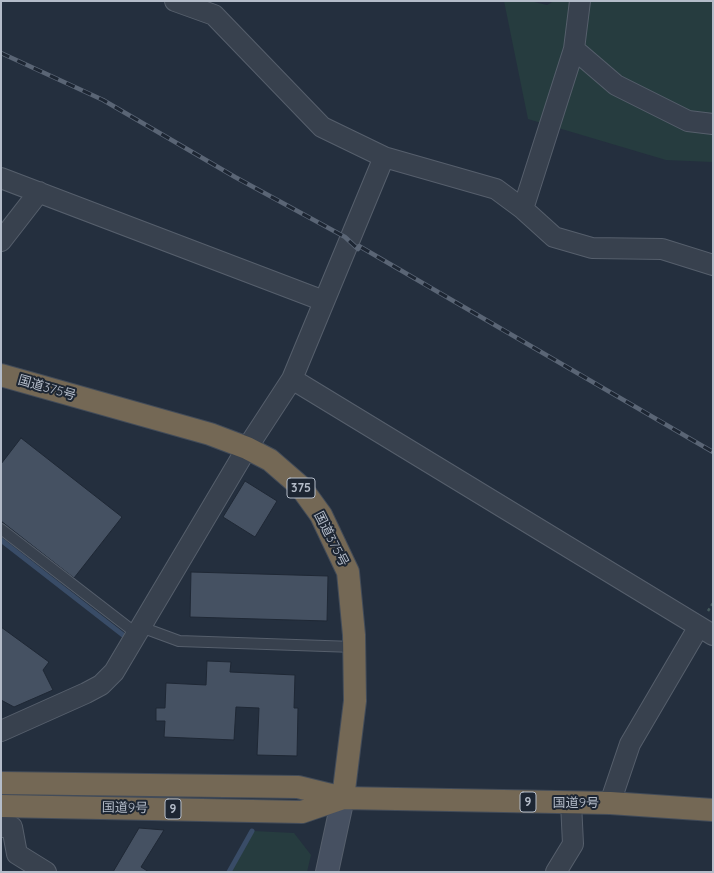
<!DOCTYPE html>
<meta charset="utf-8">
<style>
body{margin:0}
#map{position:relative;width:714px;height:873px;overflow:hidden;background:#242f3e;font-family:Quicksand,sans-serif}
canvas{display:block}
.frame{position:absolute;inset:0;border:2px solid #b4bcc9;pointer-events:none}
</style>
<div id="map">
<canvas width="714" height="873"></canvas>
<div class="frame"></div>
</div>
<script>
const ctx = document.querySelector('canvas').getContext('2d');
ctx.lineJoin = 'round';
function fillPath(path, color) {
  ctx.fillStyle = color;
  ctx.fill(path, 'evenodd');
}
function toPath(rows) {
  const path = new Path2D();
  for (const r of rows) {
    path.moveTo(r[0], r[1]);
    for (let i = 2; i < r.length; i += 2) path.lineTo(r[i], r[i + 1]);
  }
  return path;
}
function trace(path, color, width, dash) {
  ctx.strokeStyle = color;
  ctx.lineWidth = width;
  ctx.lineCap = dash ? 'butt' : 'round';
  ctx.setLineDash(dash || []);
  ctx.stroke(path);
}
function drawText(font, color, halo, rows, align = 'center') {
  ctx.font = font + ' Quicksand,"Noto Sans JP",sans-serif';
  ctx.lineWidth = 4;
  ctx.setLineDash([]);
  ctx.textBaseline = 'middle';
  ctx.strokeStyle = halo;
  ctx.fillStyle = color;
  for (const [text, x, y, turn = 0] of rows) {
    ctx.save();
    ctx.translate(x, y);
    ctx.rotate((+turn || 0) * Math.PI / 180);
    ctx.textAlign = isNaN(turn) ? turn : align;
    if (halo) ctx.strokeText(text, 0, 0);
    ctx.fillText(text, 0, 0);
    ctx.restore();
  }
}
const green = toPath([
 [504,1,530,1,547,5,554,1,713,1,713,162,666,160,528,119],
 [254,831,294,833,311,855,307,872,231,872]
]);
const stream = toPath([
 [1,540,123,635],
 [229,872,252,831]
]);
const building = toPath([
 [21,438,122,517,74,578,1,521,1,464,21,438],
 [245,481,277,501,255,537,223,517,245,481],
 [191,572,328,576,327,621,190,617,191,572],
 [1,627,49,662,43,670,53,690,14,707,1,700,1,627],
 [207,661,231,662,230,672,295,675,294,708,298,708,297,756,257,755,259,708,236,707,234,740,164,737,165,721,156,721,156,708,165,708,166,683,206,685,207,661],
 [139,828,164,830,141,867,149,872,113,872,139,828]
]);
const path = toPath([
 [708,611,713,603]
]);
const lane = toPath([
 [1,529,137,634],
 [141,627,179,641,354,647]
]);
const street = toPath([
 [175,1,214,15,322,127,384,157,496,189,523,209,554,237,592,248,662,249,713,265],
 [574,49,616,85,688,121,713,124],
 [1,178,324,301],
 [523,209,574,49,580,1],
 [1,241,39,192],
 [292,379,713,635],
 [1,731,86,693,101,685,114,672,247,448,292,379,384,157],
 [610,803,630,744,698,628],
 [1,827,12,827,17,854,46,872],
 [556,872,573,844,571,803]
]);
const secondary = toPath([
 [327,872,343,798]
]);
const highway = toPath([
 [1,375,210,434,247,448,270,460,300,486,321,515,348,572,354,635,355,701,343,798],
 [1,783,298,787,343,798,610,803,713,810],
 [1,806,302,812,343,798]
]);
const rail = toPath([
 [1,53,103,100,235,177,345,237,358,249,359,246,713,452]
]);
const shields = [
 [301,488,28],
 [528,802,16],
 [173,809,16]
];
const shieldNames = [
 ["375",301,488],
 ["9",528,802],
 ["9",173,809]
];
const streetNames = [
 ["国道375号",47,388,16],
 ["国道375号",331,539,63],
 ["国道9号",576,803],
 ["国道9号",125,808,1]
];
fillPath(green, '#263c3f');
trace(stream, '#394c67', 5);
fillPath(building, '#455162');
trace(building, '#1f2835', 1);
trace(lane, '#565f6c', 12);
trace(street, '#565f6c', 22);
trace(secondary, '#565f6c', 24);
trace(highway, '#434c59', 24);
trace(path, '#44595c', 2.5, [3, 3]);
trace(lane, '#38414e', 10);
trace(street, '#38414e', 20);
trace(secondary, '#465061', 22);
trace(highway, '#746855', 22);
trace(rail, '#5a6575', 4.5);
trace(rail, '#1d2633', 3, [9]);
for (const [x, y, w] of shields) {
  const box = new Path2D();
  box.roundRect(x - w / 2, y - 10, w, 20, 3);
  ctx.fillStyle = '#1d2633';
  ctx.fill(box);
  trace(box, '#b4bcc9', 1);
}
drawText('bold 12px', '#b4bcc9', null, shieldNames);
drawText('13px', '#b4bcc9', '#1d2633', streetNames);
</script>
